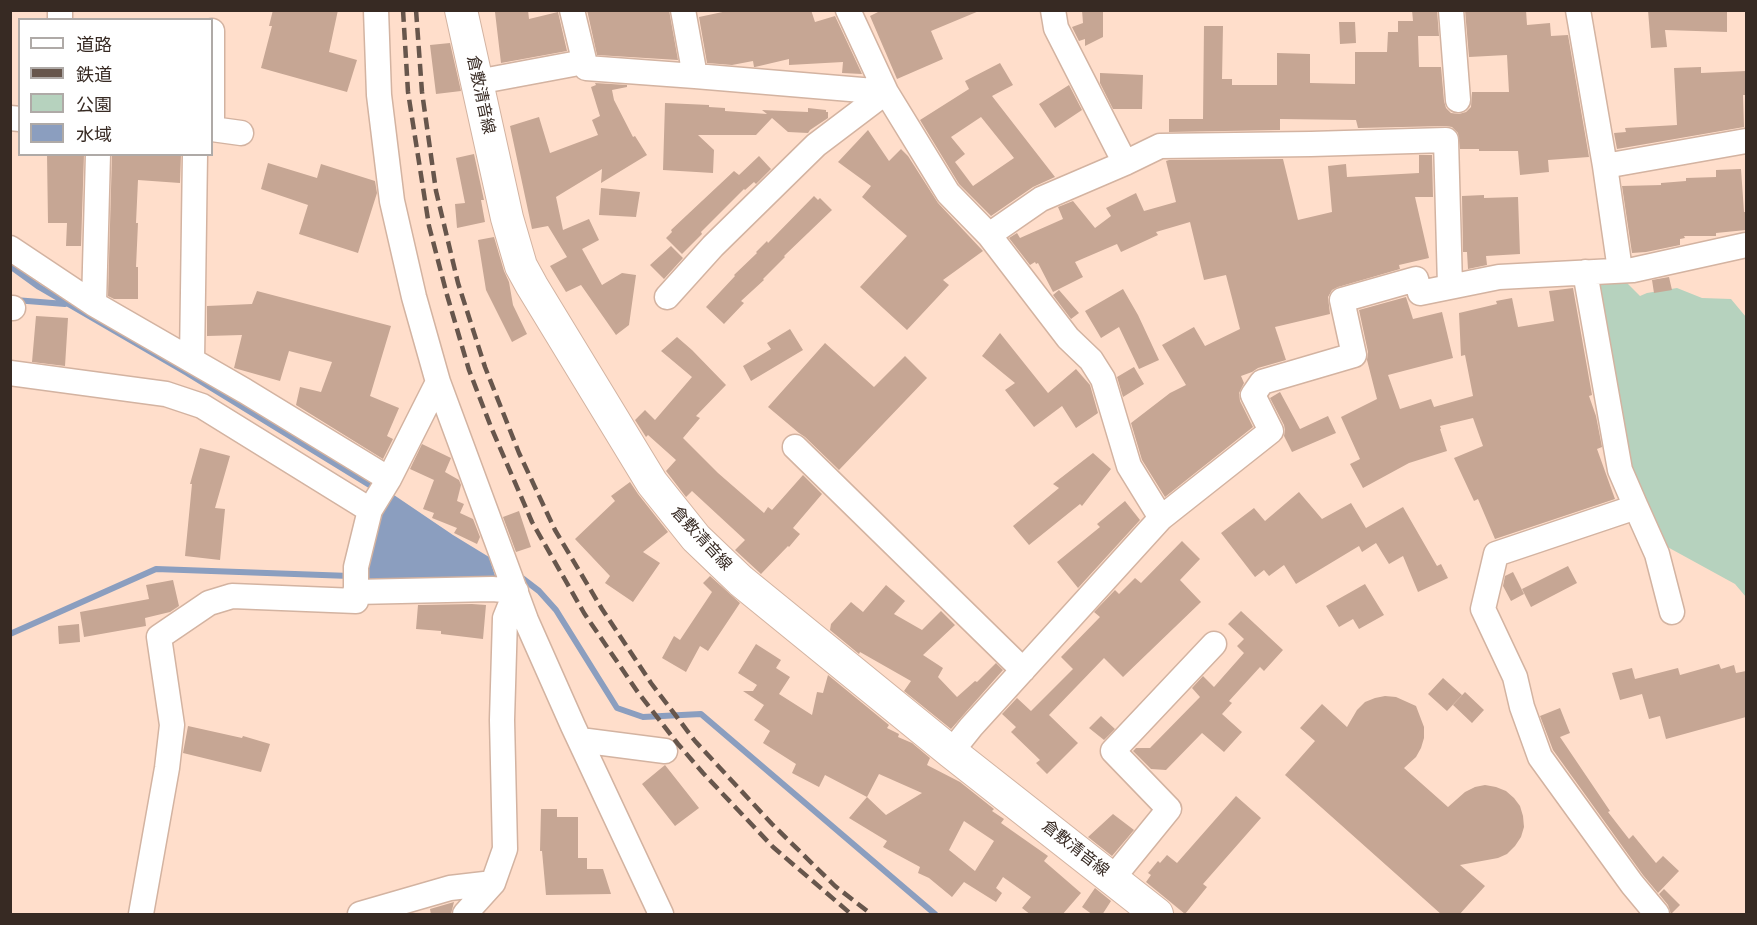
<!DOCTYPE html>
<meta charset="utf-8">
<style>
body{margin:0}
#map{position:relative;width:1757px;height:925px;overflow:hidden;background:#ffdecb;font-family:"DM Sans","Noto Sans JP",sans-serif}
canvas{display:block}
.frame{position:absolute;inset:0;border:12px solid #372a23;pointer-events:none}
.legend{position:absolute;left:18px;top:18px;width:195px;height:138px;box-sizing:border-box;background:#fff;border:2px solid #afaaa7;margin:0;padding:8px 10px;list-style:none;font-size:18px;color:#372a23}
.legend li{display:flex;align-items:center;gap:12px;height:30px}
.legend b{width:30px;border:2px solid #afaaa7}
</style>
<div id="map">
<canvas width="1757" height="925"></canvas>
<div class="frame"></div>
<ul class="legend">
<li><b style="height:8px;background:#fff"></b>道路</li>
<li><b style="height:8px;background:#67564c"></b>鉄道</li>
<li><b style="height:16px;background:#b6d2be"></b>公園</li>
<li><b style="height:16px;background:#8b9ebf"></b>水域</li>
</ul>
</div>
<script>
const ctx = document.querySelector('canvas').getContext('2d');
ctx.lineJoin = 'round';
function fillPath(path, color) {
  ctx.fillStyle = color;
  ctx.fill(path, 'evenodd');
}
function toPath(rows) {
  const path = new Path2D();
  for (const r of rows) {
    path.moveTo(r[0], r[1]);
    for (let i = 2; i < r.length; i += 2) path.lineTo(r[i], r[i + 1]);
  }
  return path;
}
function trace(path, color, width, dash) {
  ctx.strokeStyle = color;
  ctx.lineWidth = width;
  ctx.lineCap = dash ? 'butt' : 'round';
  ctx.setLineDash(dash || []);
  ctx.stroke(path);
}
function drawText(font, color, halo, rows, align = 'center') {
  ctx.font = font + ' "DM Sans","Noto Sans JP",sans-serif';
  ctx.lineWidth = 5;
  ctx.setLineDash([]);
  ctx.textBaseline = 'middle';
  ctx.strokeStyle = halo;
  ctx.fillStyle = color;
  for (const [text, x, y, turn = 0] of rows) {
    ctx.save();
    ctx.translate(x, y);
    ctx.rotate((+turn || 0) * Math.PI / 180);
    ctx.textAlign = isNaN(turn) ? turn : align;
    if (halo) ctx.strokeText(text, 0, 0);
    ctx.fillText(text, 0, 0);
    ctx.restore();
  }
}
const green = toPath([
 [1623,279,1640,296,1647,293,1677,288,1702,298,1731,299,1746,317,1746,597,1735,584,1662,544,1627,463,1598,281]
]);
const water = toPath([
 [391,493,453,535,489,557,497,582,365,585,378,510]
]);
const stream = toPath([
 [10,266,39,287,187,373,376,489],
 [15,300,65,304],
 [518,577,522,578,539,591,556,610,617,708,643,717,701,714,935,914],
 [10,634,156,569,350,576]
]);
const building = toPath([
 [273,10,338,10,329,52,357,60,347,92,261,68,272,26,269,26],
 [503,10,528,10,529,19,558,12,567,51,501,63,495,12],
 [587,10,669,10,678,60,597,55],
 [732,10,811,10,815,22,835,16,862,74,842,73,843,62,789,65,789,59,755,67,754,67,753,61,732,65,707,63,699,17],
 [882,10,979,10,979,11,931,31,943,59,897,79,870,16],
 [1082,10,1103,10,1103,37,1085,46,1085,39,1079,41,1072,27,1083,23],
 [1412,10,1437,10,1439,36,1418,36,1419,67,1441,67,1444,101,1446,108,1451,113,1459,114,1466,112,1471,107,1472,92,1509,92,1507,55,1469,57,1465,10,1526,10,1527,25,1550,23,1551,36,1568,35,1589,157,1548,160,1549,172,1520,175,1518,151,1479,151,1479,149,1460,149,1458,133,1452,127,1446,126,1358,128,1356,120,1280,119,1280,130,1169,132,1169,119,1203,119,1204,26,1223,26,1222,79,1232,79,1232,85,1277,85,1277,53,1310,54,1310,83,1355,84,1355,52,1387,52,1388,32,1398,32,1398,21,1413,21],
 [1648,10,1727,10,1727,32,1665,30,1667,47,1651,48],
 [1339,22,1355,22,1356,43,1340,44],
 [450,43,461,91,436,94,430,45],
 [1000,63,1013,85,992,96,1055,177,1033,187,991,216,959,184,920,120,969,89,965,81],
 [981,117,1014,158,973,186,955,162,965,154,951,137],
 [1701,67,1701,73,1746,71,1746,95,1743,95,1744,127,1617,149,1614,133,1626,132,1625,128,1677,125,1674,68],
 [1100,73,1143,75,1142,109,1113,109,1100,83],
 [595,83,627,85,627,87,612,90,614,100,633,137,635,136,647,155,601,183,602,169,556,197,563,230,589,219,599,240,582,249,602,285,622,273,636,275,629,325,616,335,581,285,566,292,550,266,567,257,548,226,532,229,510,126,539,117,550,153,598,135,592,120,600,116,591,87,596,85],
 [1069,85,1082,110,1055,128,1039,104],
 [665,103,709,105,709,107,725,108,725,111,767,114,762,110,808,112,808,108,826,110,826,112,828,112,828,118,810,130,808,133,788,132,772,118,756,135,698,135,714,150,713,173,663,170],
 [868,130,889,161,901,149,908,156,938,203,983,251,943,280,949,285,907,330,860,287,907,236,862,197,871,186,838,162],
 [47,154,84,154,81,246,66,246,67,223,48,223],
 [112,154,181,154,180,183,138,180,136,223,138,223,136,267,138,267,138,299,114,299,108,296],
 [474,154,484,200,481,200,485,222,457,228,455,204,465,203,456,158],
 [1419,155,1432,155,1433,197,1415,197,1429,258,1399,265,1400,269,1338,287,1332,290,1328,297,1330,314,1275,327,1286,360,1258,368,1252,372,1241,376,1244,383,1239,393,1240,401,1253,427,1165,497,1142,460,1131,423,1170,393,1186,385,1162,345,1194,327,1205,346,1240,329,1226,275,1204,280,1190,222,1156,232,1158,235,1121,252,1117,244,1075,262,1083,277,1053,292,1038,263,1036,264,1035,262,1030,265,1009,238,1017,233,1020,238,1063,219,1058,207,1073,201,1095,228,1111,216,1106,208,1136,193,1144,211,1176,202,1166,161,1169,160,1283,159,1298,220,1332,212,1328,166,1346,164,1347,177,1419,173],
 [759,156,771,169,756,184,754,182,745,190,744,189,701,232,702,234,682,254,666,238,672,232,671,230,734,171,739,175],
 [268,163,317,178,321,164,375,181,377,193,358,253,299,234,308,205,261,189],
 [1741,169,1744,212,1746,212,1746,230,1716,233,1716,236,1684,236,1685,238,1680,239,1680,245,1646,252,1632,253,1622,186,1661,185,1661,183,1686,181,1686,178,1716,177,1716,170],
 [601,188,640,192,636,217,599,215],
 [1484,195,1484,198,1518,197,1520,254,1486,256,1487,265,1468,269,1467,252,1463,252,1462,196],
 [814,196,818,200,820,198,832,210,784,256,785,257,763,279,764,280,741,301,744,303,724,324,706,307,735,276,734,275,757,253,756,252,767,241,768,243],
 [494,237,504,271,509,282,513,305,527,334,512,342,486,290,478,240],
 [671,246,683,258,664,279,650,265],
 [1669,277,1672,290,1654,293,1652,280],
 [1573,288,1592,395,1589,396,1596,416,1602,447,1597,449,1615,499,1495,539,1478,499,1474,501,1454,458,1483,446,1473,418,1440,426,1441,429,1440,429,1447,451,1409,463,1363,488,1350,464,1360,459,1341,417,1377,399,1367,360,1368,352,1359,310,1406,297,1413,319,1442,312,1453,358,1388,375,1400,409,1431,399,1434,407,1473,396,1465,355,1461,356,1459,313,1497,304,1496,301,1512,298,1518,327,1554,321,1549,291],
 [1123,289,1138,315,1159,360,1139,369,1119,327,1101,338,1085,311],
 [1059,290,1079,313,1071,319,1053,295],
 [257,291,391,326,370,396,399,408,387,436,393,439,383,459,296,405,300,387,321,392,332,362,289,351,280,381,234,368,242,335,207,336,207,306,252,304],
 [36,316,68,318,65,366,32,362],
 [790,329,803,350,751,381,743,366,771,349,767,343],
 [1000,333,1048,393,1076,369,1090,385,1098,413,1076,428,1062,406,1034,427,1005,390,1015,383,982,356],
 [677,337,692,350,726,385,696,416,700,418,683,438,718,473,764,513,768,507,772,510,803,475,822,494,793,528,800,534,789,547,788,546,761,574,735,550,745,540,692,491,686,497,666,471,676,460,648,435,646,437,635,420,645,410,655,420,692,377,661,351],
 [825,343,874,387,905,356,927,378,839,470,805,437,799,433,768,407],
 [1134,367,1144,384,1123,397,1117,377],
 [1280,392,1300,429,1328,416,1336,433,1292,452,1284,436,1285,430,1284,425,1270,398],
 [422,444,451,458,445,472,459,480,461,485,457,501,464,504,460,513,473,519,480,537,477,544,454,533,457,528,432,518,434,513,423,509,434,480,410,469],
 [200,448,230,456,215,508,225,509,220,560,185,556,192,484,190,484],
 [1093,453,1111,469,1082,506,1080,504,1029,545,1013,526,1059,488,1053,484],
 [630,482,638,494,668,532,643,552,660,563,633,602,605,583,610,576,575,539,615,501,611,496],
 [1299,492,1322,519,1351,503,1366,528,1403,507,1437,566,1441,564,1448,578,1418,592,1403,556,1389,564,1376,543,1362,552,1359,546,1296,584,1284,565,1269,576,1264,570,1255,577,1221,533,1254,508,1265,521],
 [1125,501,1140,520,1078,588,1057,562,1100,527,1097,524],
 [519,511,531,547,516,552,503,517],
 [1182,541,1200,559,1180,580,1201,602,1123,677,1104,658,1049,715,1078,743,1047,774,1036,763,1040,760,1011,732,1016,727,1002,714,1017,698,1031,711,1073,669,1061,657,1100,617,1094,612,1115,590,1119,594,1135,578,1141,583],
 [1568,566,1577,583,1531,607,1522,589],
 [1513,572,1524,594,1511,601,1503,586,1505,576],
 [710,576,740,603,708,651,700,646,686,672,662,658,674,636,680,640,712,592,703,583],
 [173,580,179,606,170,612,145,618,146,626,84,637,80,612,149,599,146,585],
 [1365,584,1384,615,1359,629,1353,619,1339,627,1326,606],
 [886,585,905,601,894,614,922,630,941,611,955,625,923,655,943,668,938,677,957,697,975,681,977,682,996,663,1003,670,951,729,904,691,911,681,860,652,859,654,830,630,831,624,851,602,863,612],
 [472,604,486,605,483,639,441,634,441,631,416,629,418,605],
 [1241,611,1283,650,1264,671,1260,667,1229,701,1232,703,1222,714,1242,732,1224,752,1202,733,1166,770,1151,769,1133,751,1136,748,1150,748,1200,697,1192,688,1203,676,1214,687,1244,653,1237,646,1244,639,1228,624],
 [79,624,80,642,59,644,58,626],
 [756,644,781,660,776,668,790,677,779,694,812,715,817,692,823,693,828,675,889,725,887,728,899,734,898,737,912,743,930,758,927,765,960,782,994,809,992,811,1004,819,1001,823,1048,856,1044,861,1081,893,1062,915,1031,915,1022,908,1031,897,1003,877,996,888,1002,893,996,902,964,882,952,897,929,878,918,873,920,867,883,847,887,841,849,818,867,797,825,775,819,787,792,773,796,764,763,743,770,731,754,720,764,705,743,691,753,691,757,685,738,673],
 [879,774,922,793,886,815,867,797],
 [964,821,994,841,975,871,949,850],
 [1719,664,1721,669,1734,665,1736,673,1746,671,1746,717,1666,739,1660,716,1649,719,1642,694,1620,700,1612,673,1632,668,1635,679,1678,668,1680,675],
 [1443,678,1462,695,1447,711,1428,694],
 [1465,692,1484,710,1472,723,1453,705],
 [1385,696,1396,697,1416,706,1424,727,1424,738,1421,748,1416,757,1404,768,1448,807,1465,792,1475,787,1485,785,1496,787,1506,791,1514,798,1520,806,1523,816,1524,827,1521,837,1515,846,1507,854,1498,858,1460,865,1485,886,1459,915,1442,915,1285,775,1315,741,1300,728,1322,704,1347,727,1357,710,1365,702,1375,698],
 [1560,708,1570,733,1560,737,1610,811,1608,812,1629,839,1633,835,1656,863,1663,856,1679,871,1658,893,1643,875,1553,750,1540,716],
 [1101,716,1115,729,1104,740,1089,728],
 [188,726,242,738,243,736,270,744,261,772,183,753],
 [665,765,699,808,675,826,642,784],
 [1236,796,1261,818,1203,884,1207,887,1185,914,1146,882,1151,875,1148,873,1158,861,1160,863,1167,855,1177,863],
 [541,809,557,809,557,817,578,817,578,858,587,858,587,869,603,869,611,894,546,895,542,851,540,851],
 [1113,814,1134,830,1112,856,1088,837],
 [1095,888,1111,901,1102,915,1093,915,1082,907],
 [1664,889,1680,905,1671,914,1668,905,1659,894],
 [454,902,451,914,431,915,430,909]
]);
const minor = toPath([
 [376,10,379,95,392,201,414,297,438,382,526,620,573,726,661,914],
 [572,10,586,68,695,76,886,92],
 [683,10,695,76],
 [848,10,886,92,948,193,989,235,1068,338,1091,360,1103,379,1129,466,1161,518],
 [1053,10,1056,28,1125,163],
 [1451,10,1458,100],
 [1578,10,1605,166,1620,270],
 [60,20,60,10],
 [477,82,584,62],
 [10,118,20,119],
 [212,129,212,31],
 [212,129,241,133],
 [1605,166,1746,141],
 [989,235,1041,199,1125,163,1160,146,1311,144,1446,140,1450,286],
 [10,248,94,304,245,391,389,479],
 [1585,272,1620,470,1636,507,1496,554,1483,609,1515,677,1522,707,1540,757,1632,884,1657,914],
 [667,297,713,246,816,145,886,92],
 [94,304,98,154],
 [10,308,13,308],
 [192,360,195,154],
 [10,373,166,394,202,406,370,510],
 [795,447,1023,670],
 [1636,507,1657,554,1672,612],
 [355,592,492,589,516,591],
 [580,740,665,751],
 [951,752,971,727,1161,518,1271,431,1253,395,1262,382,1354,355,1342,300,1416,279,1420,293,1499,277,1633,270,1746,245],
 [1112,879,1169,809,1113,751,1214,644],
 [141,914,167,768,172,725,159,637,209,603,232,596,356,601,356,567,370,510,389,479,438,382],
 [360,914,450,888,493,883],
 [465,914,493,883,505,849,502,720,505,618,516,591]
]);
const major = toPath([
 [461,10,507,218,521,266,532,286,652,483,696,538,741,581,951,752,1157,914]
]);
const rail = toPath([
 [403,10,408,92,429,226,447,295,469,370,491,427,532,522,584,613,637,691,678,744,703,773,773,847,851,914],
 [416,10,422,92,436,191,458,283,485,367,519,453,555,530,602,609,651,683,695,741,772,824,835,886,871,914]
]);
const streetNames = [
 ["倉敷清音線",480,95,78],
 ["倉敷清音線",701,539,47],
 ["倉敷清音線",1075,849,38]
];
fillPath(green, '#b6d2be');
fillPath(water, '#8b9ebf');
trace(stream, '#8b9ebf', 6);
fillPath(building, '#c6a694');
trace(minor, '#d3b3a1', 27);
trace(major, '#d3b3a1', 34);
trace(minor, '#fff', 24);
trace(major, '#fff', 32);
trace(rail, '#67564c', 4.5, [12, 6]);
drawText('16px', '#372a23', '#fff', streetNames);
</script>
